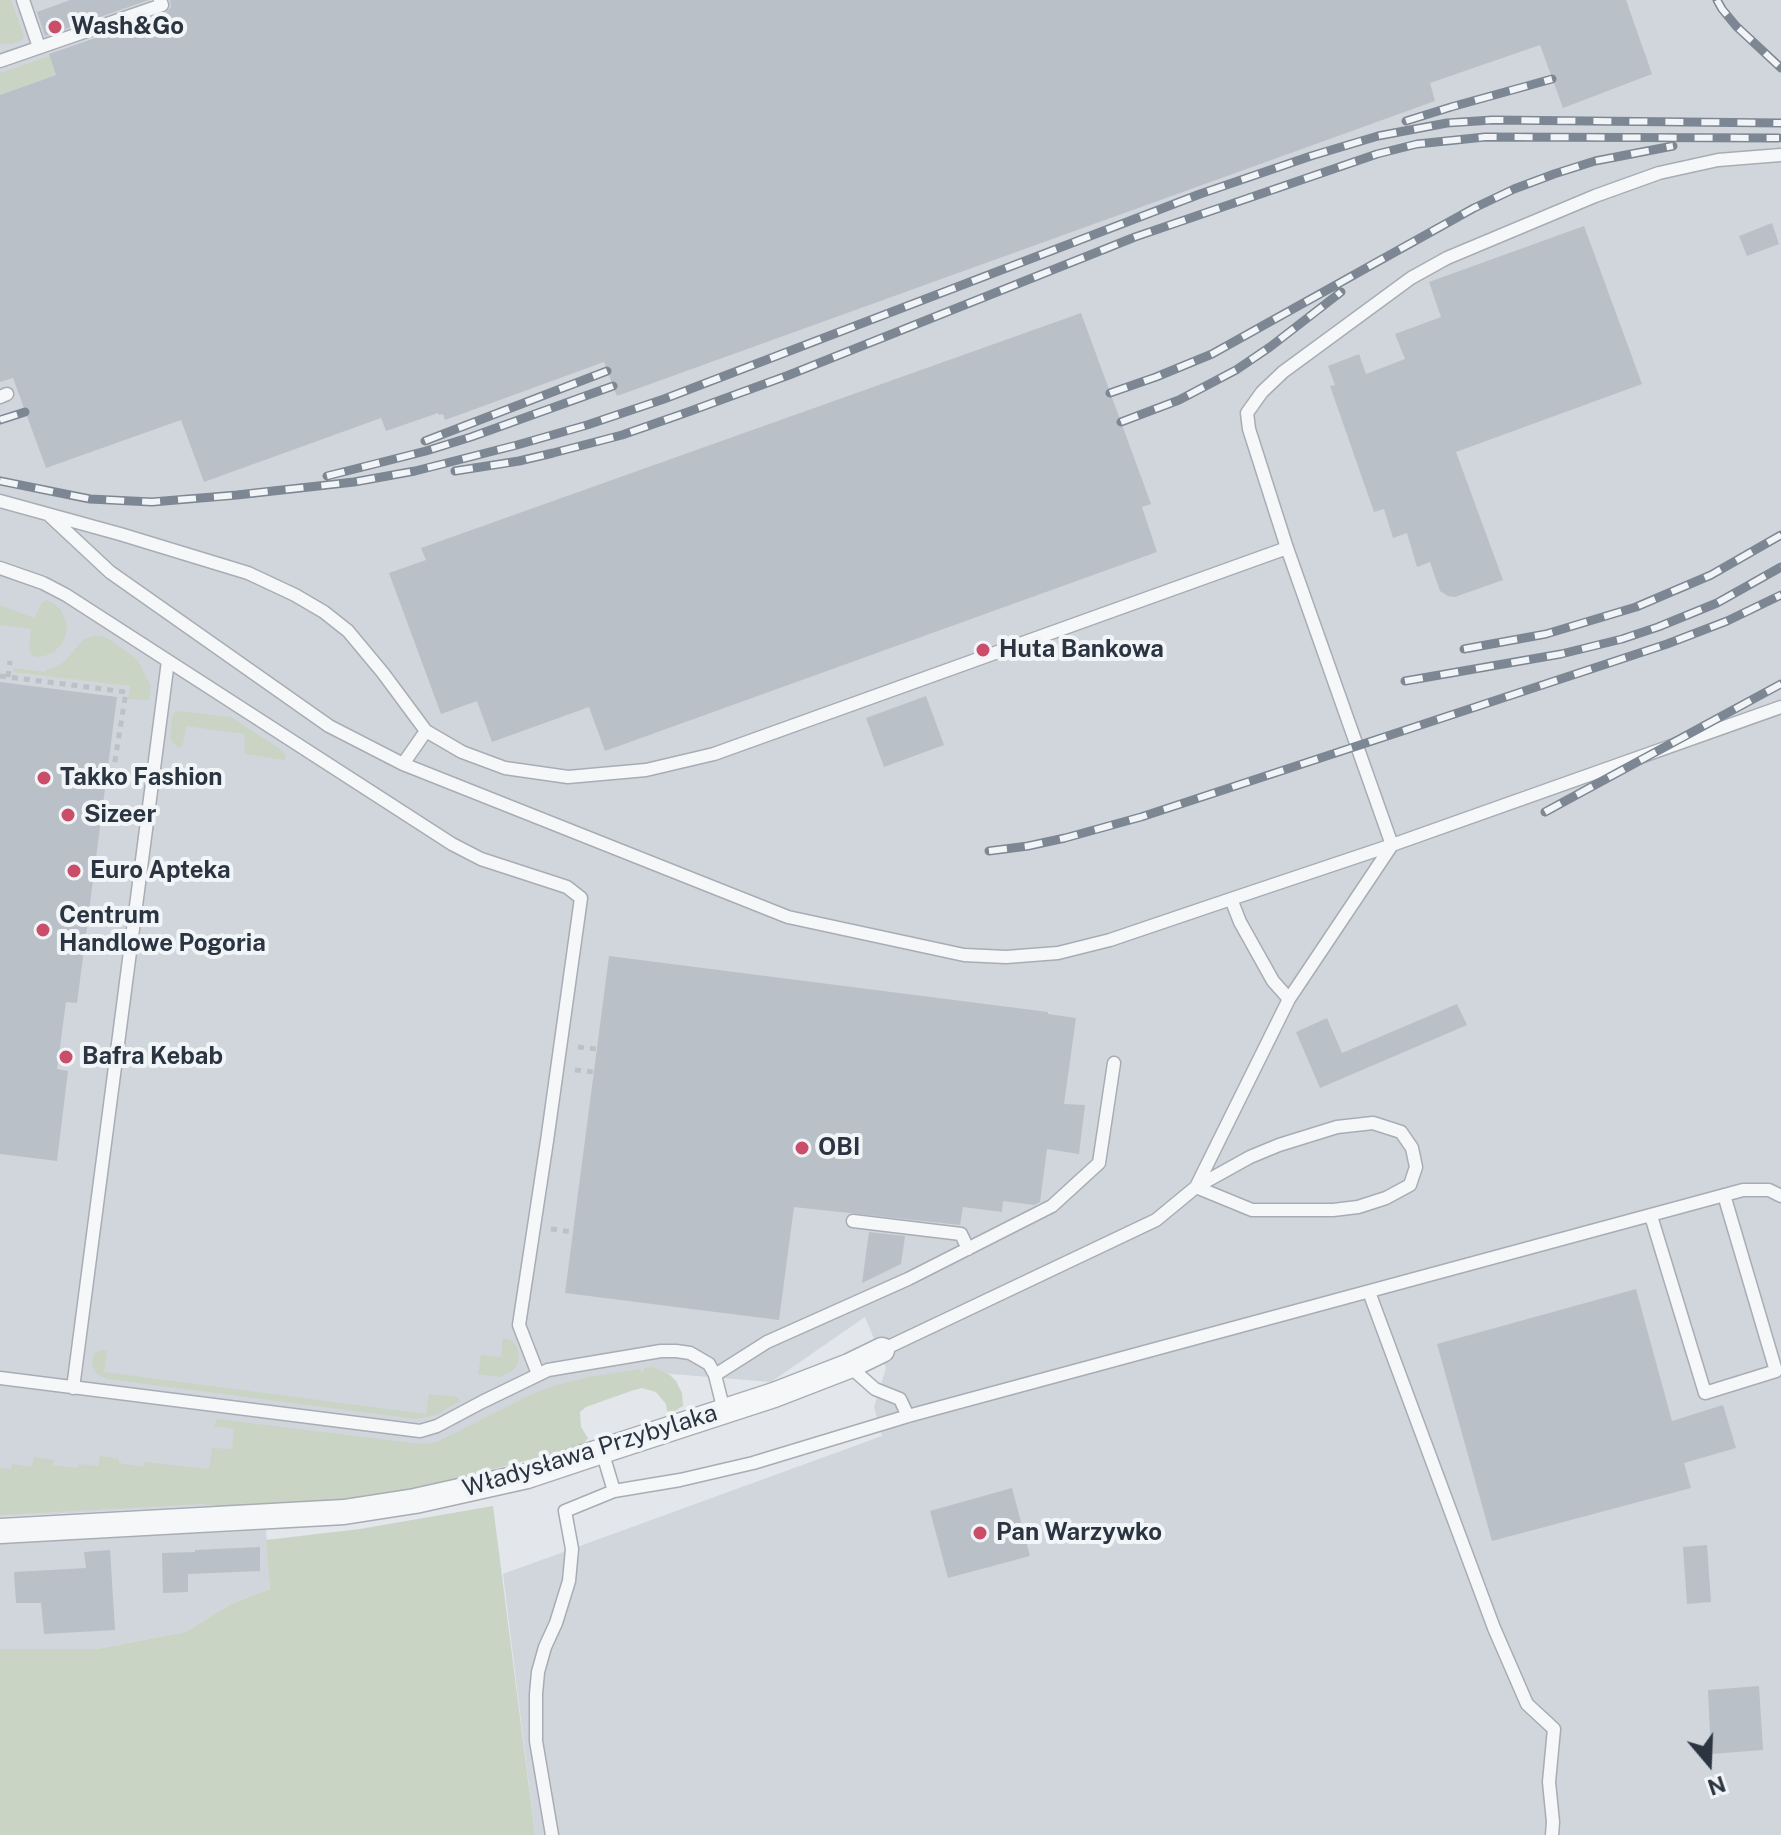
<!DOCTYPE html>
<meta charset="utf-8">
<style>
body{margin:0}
#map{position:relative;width:1781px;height:1835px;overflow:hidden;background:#e3e6ea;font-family:"Public Sans",sans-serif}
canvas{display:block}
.north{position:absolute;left:1669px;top:1723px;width:80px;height:80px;-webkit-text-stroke:6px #f2f5f8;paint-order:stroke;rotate:161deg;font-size:22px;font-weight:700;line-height:32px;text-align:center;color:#2b3542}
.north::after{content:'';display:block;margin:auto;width:28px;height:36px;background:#2b3542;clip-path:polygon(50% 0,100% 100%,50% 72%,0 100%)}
</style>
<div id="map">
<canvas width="1781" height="1835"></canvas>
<div class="north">N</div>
</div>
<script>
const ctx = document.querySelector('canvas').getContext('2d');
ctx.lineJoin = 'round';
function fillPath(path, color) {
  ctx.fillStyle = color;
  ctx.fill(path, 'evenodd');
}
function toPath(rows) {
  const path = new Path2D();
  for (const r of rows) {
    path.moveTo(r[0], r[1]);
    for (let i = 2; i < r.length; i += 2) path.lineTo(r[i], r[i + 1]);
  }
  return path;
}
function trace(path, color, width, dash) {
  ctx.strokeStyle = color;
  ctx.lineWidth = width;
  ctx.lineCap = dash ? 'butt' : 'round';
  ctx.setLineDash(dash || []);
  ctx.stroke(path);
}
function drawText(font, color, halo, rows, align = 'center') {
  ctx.font = font + ' "Public Sans",sans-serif';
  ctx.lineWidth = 8;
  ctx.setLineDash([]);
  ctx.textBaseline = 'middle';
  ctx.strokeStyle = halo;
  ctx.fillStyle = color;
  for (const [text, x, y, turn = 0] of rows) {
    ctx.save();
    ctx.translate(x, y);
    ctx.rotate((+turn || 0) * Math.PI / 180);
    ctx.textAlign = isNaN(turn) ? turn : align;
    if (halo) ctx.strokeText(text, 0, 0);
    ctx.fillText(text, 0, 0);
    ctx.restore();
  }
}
const built = toPath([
 [0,0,1781,0,1781,1835,535,1835,503,1574,882,1436,874,1407,886,1368,865,1317,771,1382,660,1373,357,1484,225,1505,0,1517],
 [266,1530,270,1589,231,1604,185,1632,97,1649,0,1649,0,1544]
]);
const green = toPath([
 [0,0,11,0,24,36,21,41,11,44,0,44],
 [175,13,197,23,0,95,0,73],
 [46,600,53,603,61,610,67,624,66,634,62,643,54,652,44,656,37,657,32,655,29,650,31,629,0,625,0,605,34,618,42,603],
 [93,636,101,636,109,639,137,659,151,687,149,700,128,699,130,686,13,672,13,668,46,672,46,670,54,668,64,662,84,639],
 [176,711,231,717,283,751,286,757,284,760,245,754,244,734,186,726,183,744,180,747,177,747,170,739,172,716],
 [503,1338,511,1340,517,1347,519,1359,515,1369,500,1377,478,1374,481,1355,501,1357],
 [101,1350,107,1351,104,1372,426,1414,429,1394,458,1397,460,1401,436,1415,416,1419,107,1379,97,1374,92,1365,94,1353],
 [653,1367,670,1375,676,1381,682,1393,683,1406,668,1415,666,1404,656,1392,642,1388,631,1391,586,1407,580,1412,581,1427,588,1438,582,1446,405,1492,368,1498,225,1507,202,1504,0,1515,0,1468,11,1469,12,1464,32,1467,34,1457,54,1460,53,1465,77,1468,79,1464,98,1466,100,1456,119,1459,119,1463,143,1467,144,1462,209,1469,212,1448,232,1449,234,1429,214,1426,217,1419,411,1443,427,1444,439,1441,534,1393,553,1386,589,1377,640,1369,641,1372,644,1372,644,1368],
 [493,1506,535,1835,0,1835,0,1649,97,1649,185,1632,231,1604,270,1589,266,1540,360,1529]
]);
const building = toPath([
 [70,0,149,0,45,36,37,12],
 [170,0,1626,0,1652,74,1563,108,1540,45,1430,83,1435,101,617,396,604,362,445,420,443,414,439,415,438,413,386,431,381,418,204,482,181,420,46,468,13,378,0,382,0,95,56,75,49,54,165,14,171,7],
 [1772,223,1779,244,1747,256,1739,236],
 [1584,226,1642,384,1456,452,1503,580,1455,597,1448,596,1440,591,1430,562,1417,567,1407,533,1393,538,1384,509,1374,512,1330,386,1335,385,1328,366,1359,354,1366,374,1405,359,1395,334,1441,317,1429,282],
 [1081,313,1151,504,1142,507,1157,552,605,751,589,707,492,742,477,701,441,714,389,573,426,560,421,548],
 [0,682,117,697,77,1003,66,1002,57,1069,68,1071,57,1161,0,1154],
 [926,696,944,745,884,767,866,718],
 [609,956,1048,1012,1048,1014,1076,1018,1064,1104,1085,1105,1079,1154,1047,1149,1040,1202,1034,1205,1003,1201,1002,1212,963,1207,960,1225,794,1207,779,1320,565,1293],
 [1457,1004,1467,1025,1320,1088,1296,1032,1327,1018,1342,1053],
 [869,1232,905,1236,901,1264,862,1283],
 [1636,1289,1672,1421,1723,1405,1736,1448,1684,1463,1691,1488,1492,1541,1437,1344],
 [1012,1488,1030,1556,948,1578,930,1511],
 [1707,1545,1711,1602,1687,1604,1683,1547],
 [260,1547,260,1571,188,1574,188,1592,163,1593,162,1553,195,1552,195,1550],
 [110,1550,115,1630,44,1634,41,1603,16,1603,14,1572,86,1568,84,1552],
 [1759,1686,1763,1750,1711,1754,1708,1690]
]);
const path = toPath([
 [0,676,126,692,113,773,136,775],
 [8,677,10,661],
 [85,941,112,944],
 [578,1047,597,1049],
 [575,1070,594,1072],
 [551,1229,573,1232]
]);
const lane = toPath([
 [23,0,39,47],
 [0,61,162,5,160,0],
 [0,397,7,394],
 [0,501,120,534,248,573,295,595,324,612,348,631,383,673,426,731,403,764,788,917,964,955,1006,957,1058,953,1110,940,1231,899,1240,922,1273,981,1289,999,1196,1187,1156,1220,882,1350],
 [50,516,110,572,329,726,403,764],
 [0,568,43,583,66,595,452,844,481,859,567,887,581,898,547,1141,519,1325,538,1374],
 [426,731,462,752,505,768,568,777,646,770,714,754,1287,548],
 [1231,899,1392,845,1781,707],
 [1289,999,1392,845,1287,548,1249,429,1247,413,1262,392,1283,372,1411,278,1447,258,1595,196,1659,173,1718,160,1781,155],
 [1373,1123,1401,1132,1412,1148,1416,1167,1410,1185,1386,1198,1358,1207,1333,1210,1252,1210,1196,1187,1250,1157,1279,1145,1337,1127,1373,1123],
 [1651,1216,1705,1393,1776,1371,1724,1195],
 [853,1221,961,1234,968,1249],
 [1369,1292,1494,1628,1527,1704,1554,1729,1549,1782,1553,1822,1552,1835],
 [849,1366,875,1389,900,1399,908,1416],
 [715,1375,767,1342,908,1279,1052,1206,1099,1163,1114,1063],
 [0,1378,420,1431,437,1426,482,1402,548,1370,661,1351,676,1351,690,1353,709,1364,715,1375,724,1411],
 [73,1388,168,661],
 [602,1451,614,1491,680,1480,753,1463,908,1416,1743,1190,1769,1190,1781,1196],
 [552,1835,536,1741,536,1694,538,1672,545,1647,556,1623,569,1581,572,1549,565,1511,614,1491]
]);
const street = toPath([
 [0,1531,344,1512,415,1501,527,1476,602,1451,774,1395,849,1366,882,1350]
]);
const rail = toPath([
 [1717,0,1722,9,1736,26,1781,68],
 [1406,121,1451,107,1552,79],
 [1110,393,1156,377,1212,354,1474,208,1514,189,1554,174,1595,161,1673,146],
 [0,420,25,412],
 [1121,422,1179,400,1236,370,1270,347,1341,292],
 [425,441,607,371],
 [455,471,519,461,553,453,622,435,685,413,789,375,1135,237,1377,154,1417,144,1485,137,1779,138],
 [327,476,426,451,471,437,613,386],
 [0,481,90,499,152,502,237,495,354,482,415,471,517,445,587,425,664,399,1200,194,1311,156,1378,136,1447,123,1492,120,1781,123],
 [1464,649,1546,634,1636,607,1711,575,1781,535],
 [1405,681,1561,654,1622,639,1658,627,1717,603,1781,567],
 [1545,812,1781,684],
 [989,851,1028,846,1065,838,1141,817,1667,644,1727,621,1781,595]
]);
const markers = [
 [55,27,8,"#ca4d6a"],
 [983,650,8,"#ca4d6a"],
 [44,778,8,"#ca4d6a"],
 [68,815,8,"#ca4d6a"],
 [74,871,8,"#ca4d6a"],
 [43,930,8,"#ca4d6a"],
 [66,1057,8,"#ca4d6a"],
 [802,1148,8,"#ca4d6a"],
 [980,1533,8,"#ca4d6a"]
];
const poiNames = [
 ["Wash&Go",71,27],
 ["Huta Bankowa",999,650],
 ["Takko Fashion",60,778],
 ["Sizeer",84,815],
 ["Euro Apteka",90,871],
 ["Centrum",59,916],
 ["Handlowe Pogoria",59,944],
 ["Bafra Kebab",82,1057],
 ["OBI",818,1148],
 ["Pan Warzywko",996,1533]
];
const streetNames = [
 ["Władysława Przybylaka",590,1451,-17]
];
fillPath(built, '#d1d6dc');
fillPath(green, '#c9d4c4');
fillPath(building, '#bac0c7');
trace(lane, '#a8adb4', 15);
trace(street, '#a8adb4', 27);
trace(path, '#bcc1c6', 5, [6, 6]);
trace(lane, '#f5f7f9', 12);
trace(street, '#f5f7f9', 24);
trace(rail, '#7d8794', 9);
trace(rail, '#f2f5f8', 6, [18]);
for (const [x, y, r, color] of markers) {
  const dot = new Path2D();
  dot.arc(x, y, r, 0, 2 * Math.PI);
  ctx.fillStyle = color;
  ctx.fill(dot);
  trace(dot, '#f2f5f8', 3);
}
drawText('bold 24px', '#2b3542', '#f2f5f8', poiNames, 'left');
drawText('24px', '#2b3542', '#f2f5f8', streetNames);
</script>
